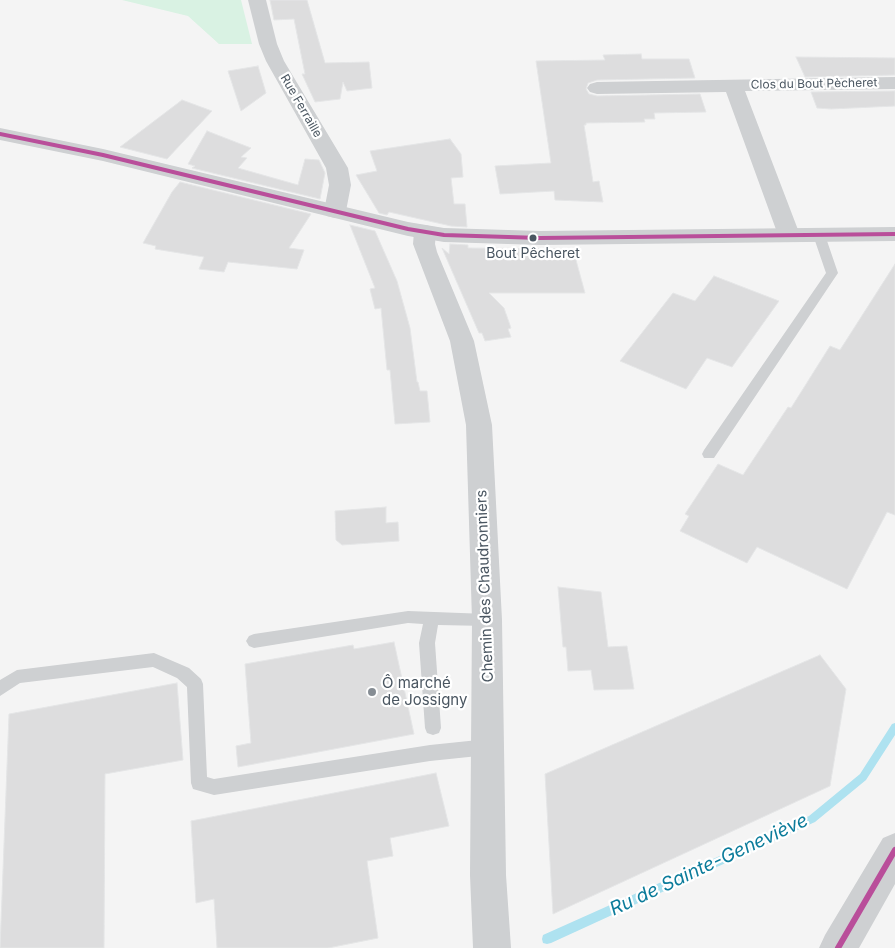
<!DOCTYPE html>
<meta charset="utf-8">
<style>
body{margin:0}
canvas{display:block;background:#f4f4f4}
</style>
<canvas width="895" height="948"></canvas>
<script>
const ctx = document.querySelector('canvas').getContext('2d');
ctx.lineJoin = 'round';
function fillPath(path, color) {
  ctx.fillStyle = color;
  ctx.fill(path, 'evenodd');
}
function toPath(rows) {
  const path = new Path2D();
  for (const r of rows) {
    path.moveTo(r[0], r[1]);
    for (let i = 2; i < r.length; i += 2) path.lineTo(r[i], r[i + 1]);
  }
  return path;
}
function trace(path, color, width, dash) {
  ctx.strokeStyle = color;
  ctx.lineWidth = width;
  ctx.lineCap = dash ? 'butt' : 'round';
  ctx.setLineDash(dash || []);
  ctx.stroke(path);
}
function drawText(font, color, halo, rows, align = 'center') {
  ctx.font = font + ' Inter,sans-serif';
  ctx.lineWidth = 4.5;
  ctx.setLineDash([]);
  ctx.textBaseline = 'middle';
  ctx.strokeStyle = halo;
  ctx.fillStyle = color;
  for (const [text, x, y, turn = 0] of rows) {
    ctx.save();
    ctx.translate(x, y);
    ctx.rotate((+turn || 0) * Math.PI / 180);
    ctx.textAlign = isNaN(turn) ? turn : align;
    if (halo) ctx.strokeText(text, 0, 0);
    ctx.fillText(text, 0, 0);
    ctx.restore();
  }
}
const green = toPath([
 [122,0,241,0,252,44,219,44,188,16]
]);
const stream = toPath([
 [895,723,895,735,866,780,815,822,551,943,547,944,543,943,542,939,543,935,809,816,860,774,892,724,895,723]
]);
const building = toPath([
 [270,0,307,0,325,63,369,62,372,88,347,91,343,82,340,99,315,102,302,74,305,74,294,19,274,20,270,0],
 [641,54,642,59,689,59,695,78,597,80,588,83,586,89,589,94,597,96,700,94,706,112,654,113,655,119,644,119,645,122,586,123,586,125,584,125,593,182,599,181,603,202,555,200,554,191,500,194,495,166,551,163,536,61,605,60,603,55,641,54],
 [796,57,895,58,895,75,805,77,796,57],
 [258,66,266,93,241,111,228,71,258,66],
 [895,91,895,106,831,109,817,108,811,92,895,91],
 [182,100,212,111,167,159,120,147,182,100],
 [207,131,251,148,241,157,247,158,238,168,298,185,305,159,319,160,325,173,320,199,192,168,195,166,188,164,207,131],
 [450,139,461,154,463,177,451,178,454,204,465,204,467,227,451,226,389,212,387,215,379,213,356,175,377,171,370,151,450,139],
 [180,182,311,214,289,248,304,250,297,269,228,262,224,272,199,269,204,257,155,249,156,246,143,243,172,192,180,182],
 [350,225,375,231,397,281,410,328,417,382,418,382,420,391,427,391,430,422,395,424,390,370,387,370,381,308,375,309,370,289,375,288,350,225],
 [450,244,468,245,468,248,573,249,585,293,489,293,504,308,511,328,508,329,511,337,485,341,482,333,479,333,442,248,449,254,450,244],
 [895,264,895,515,887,512,847,589,757,547,747,563,680,531,689,516,685,514,718,464,743,475,788,407,791,408,830,346,840,350,895,264],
 [714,276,779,301,732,367,707,358,686,389,620,361,673,293,695,301,714,276],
 [386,507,386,523,398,522,399,541,342,545,336,540,335,511,386,507],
 [558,587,601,592,608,647,627,646,634,689,594,690,591,670,568,671,566,647,563,647,558,587],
 [394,642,414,734,238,767,236,746,251,743,245,664,353,645,354,649,394,642],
 [820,655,846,689,830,786,553,914,545,774,820,655],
 [177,683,183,760,105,774,104,948,0,948,9,714,177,683],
 [436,773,449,826,390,838,393,856,367,861,378,938,328,948,217,948,214,899,196,903,191,821,436,773]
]);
const service = toPath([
 [819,232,825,235,838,273,714,458,704,458,702,454,704,450,826,273,813,235,819,232],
 [408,611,487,614,492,615,495,620,492,625,487,626,438,625,435,643,441,728,439,733,433,735,427,733,425,728,419,643,423,624,408,623,254,648,249,646,246,641,249,636,254,634,408,611],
 [154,653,189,668,201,679,203,684,207,777,214,779,430,745,488,739,494,742,496,747,494,752,488,755,430,761,214,795,193,789,191,783,187,687,177,678,153,667,20,683,0,696,0,680,17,670,154,653]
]);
const minor = toPath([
 [248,0,266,0,277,44,284,61,348,168,351,185,346,211,343,216,335,218,327,216,324,211,329,185,326,168,266,61,259,44,248,0],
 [895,77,895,89,745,91,800,235,797,240,789,242,781,240,778,235,726,92,597,94,590,92,587,88,590,84,597,82,895,77],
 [425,225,433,227,436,232,435,244,437,252,474,341,492,425,502,620,506,875,511,948,473,948,470,875,472,620,466,425,450,341,413,244,414,232,417,227,425,225],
 [895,833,895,884,859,948,819,948,825,935,883,838,895,833]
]);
const tertiary = toPath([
 [0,128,103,149,408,222,444,228,540,231,895,227,895,241,540,245,444,242,408,236,103,161,0,140,0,128]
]);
const bus1Far1 = toPath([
 [0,134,103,155,408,229,444,235,540,238,895,234]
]);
const bus1 = toPath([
 [838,948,895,850]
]);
const markers = [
 [533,238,4.5,"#4a5661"],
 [372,692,5,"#868d94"]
];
const farStreetnames = [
 ["Clos du Bout Pècheret",814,84,-1],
 ["Rue Ferraille",301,106,60]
];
const busNames = [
 ["Bout Pêcheret",533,254]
];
const streetNames = [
 ["Chemin des Chaudronniers",485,586,-92]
];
const poiNames = [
 ["Ô marché",382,683],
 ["de Jossigny",382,700]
];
const nearWaternames = [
 ["Ru de Sainte-Geneviève",709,865,-25]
];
fillPath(green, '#d9f2e3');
fillPath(stream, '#aee2f0');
fillPath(building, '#ddddde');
trace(building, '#e5e6e7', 1);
fillPath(service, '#ced0d2');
fillPath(minor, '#ced0d2');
fillPath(tertiary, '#ced0d2');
trace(bus1Far1, '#b94e9a', 4);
trace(bus1, '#b94e9a', 6);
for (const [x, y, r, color] of markers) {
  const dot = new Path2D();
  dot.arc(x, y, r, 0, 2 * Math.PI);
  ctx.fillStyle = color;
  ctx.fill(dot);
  trace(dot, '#fff', 2);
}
drawText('12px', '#4a5661', '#fff', farStreetnames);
drawText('14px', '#4a5661', '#fff', busNames);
drawText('15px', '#4a5661', '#fff', streetNames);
drawText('15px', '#4a5661', '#fff', poiNames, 'left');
drawText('italic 19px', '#0c7c9b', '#fff', nearWaternames);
</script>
